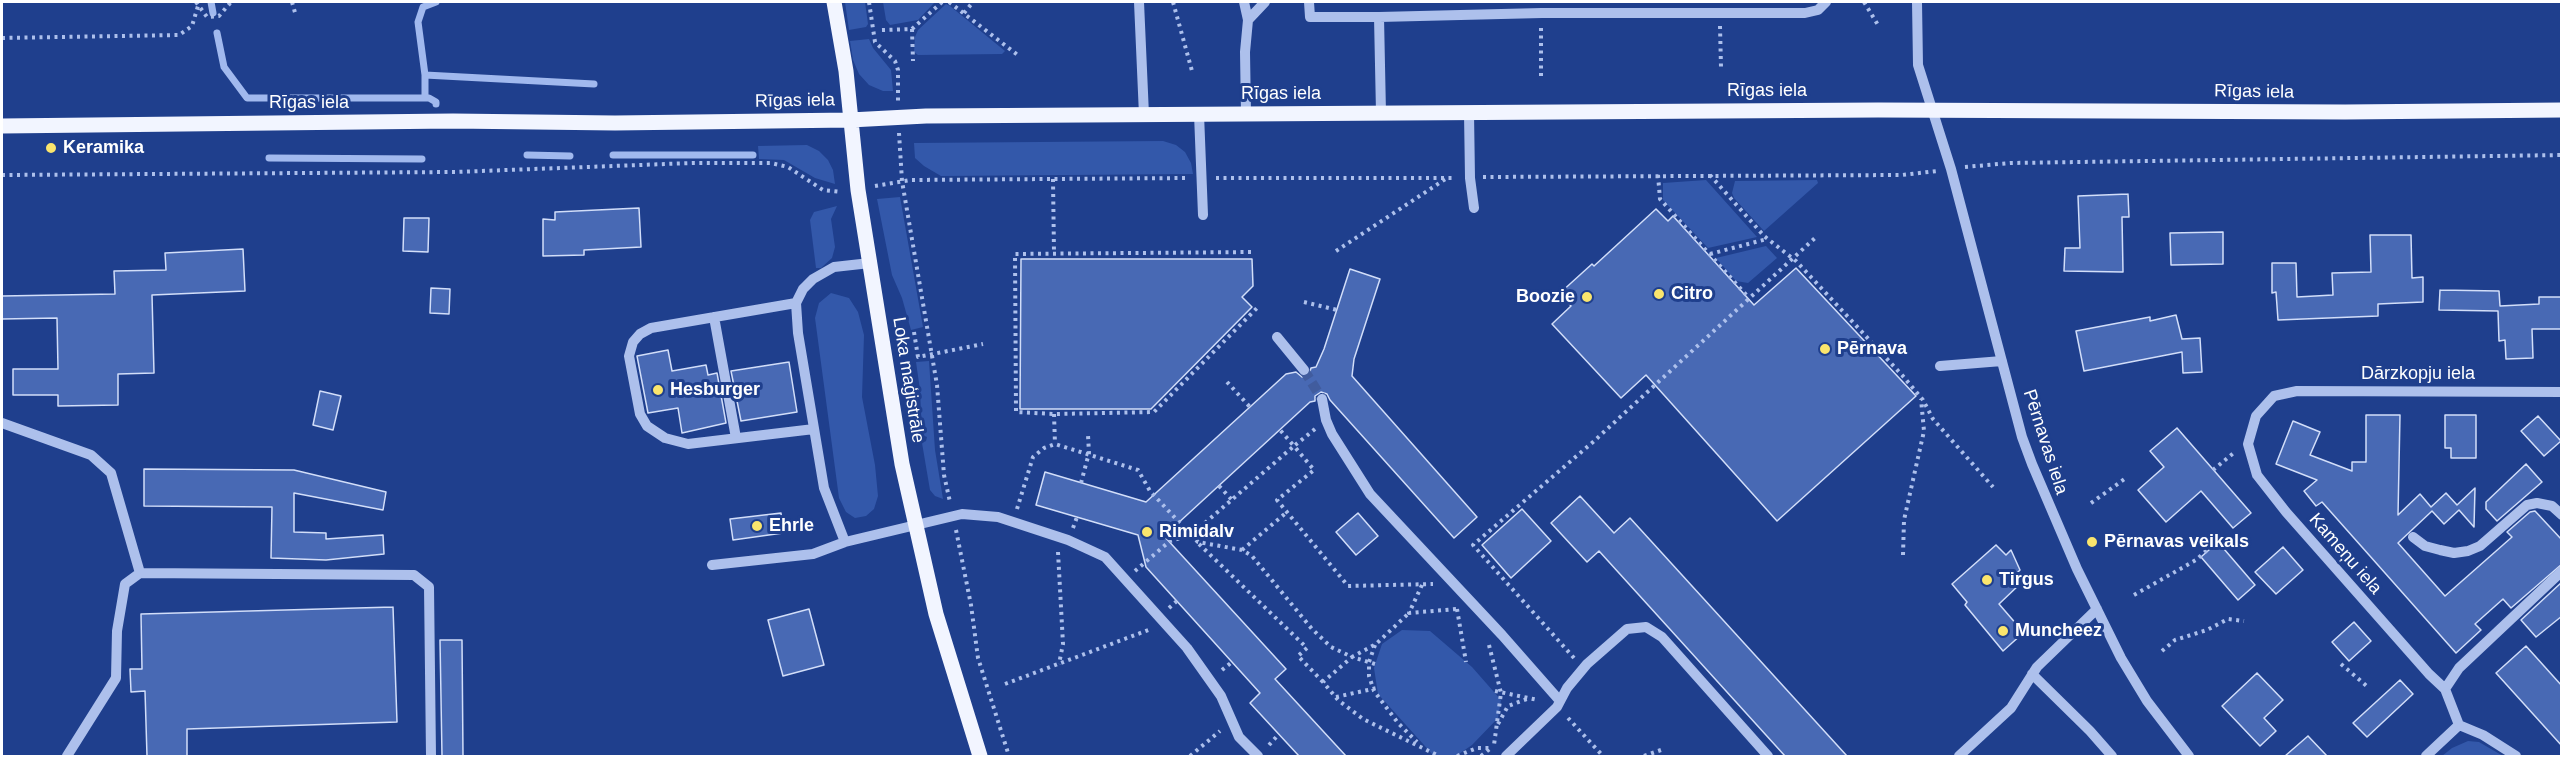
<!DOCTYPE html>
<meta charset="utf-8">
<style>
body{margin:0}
#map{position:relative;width:2563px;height:758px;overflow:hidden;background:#1f3f8d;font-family:Helvetica,sans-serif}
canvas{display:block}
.frame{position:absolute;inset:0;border:3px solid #fff;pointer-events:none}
</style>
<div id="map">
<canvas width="2563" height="758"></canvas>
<div class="frame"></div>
</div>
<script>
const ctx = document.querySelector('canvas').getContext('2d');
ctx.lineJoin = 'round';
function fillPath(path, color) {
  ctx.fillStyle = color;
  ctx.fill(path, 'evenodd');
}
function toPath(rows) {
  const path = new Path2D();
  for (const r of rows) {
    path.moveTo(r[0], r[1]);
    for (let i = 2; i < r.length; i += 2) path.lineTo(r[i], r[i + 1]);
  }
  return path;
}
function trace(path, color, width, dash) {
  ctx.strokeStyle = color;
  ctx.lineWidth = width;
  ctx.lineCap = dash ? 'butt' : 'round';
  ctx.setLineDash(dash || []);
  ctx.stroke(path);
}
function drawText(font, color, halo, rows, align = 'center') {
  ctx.font = font + ' Helvetica,sans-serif';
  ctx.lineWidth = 6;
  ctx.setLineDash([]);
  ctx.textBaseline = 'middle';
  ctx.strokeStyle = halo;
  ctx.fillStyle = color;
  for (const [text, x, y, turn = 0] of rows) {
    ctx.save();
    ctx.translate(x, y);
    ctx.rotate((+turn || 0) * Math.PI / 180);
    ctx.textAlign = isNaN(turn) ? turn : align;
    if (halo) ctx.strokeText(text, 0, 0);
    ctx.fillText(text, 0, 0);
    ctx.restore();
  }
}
const green = toPath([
 [845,2,865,2,868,24,866,27,849,30],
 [883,2,935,2,918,20,890,25,886,20],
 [946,4,950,6,1005,51,1002,54,918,55,914,52,915,37,918,30],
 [869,39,873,48,891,70,893,91,883,91,869,85,859,74,853,60,850,41],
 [1163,141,1176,145,1185,152,1191,163,1193,174,941,176,924,166,915,158,914,143],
 [807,145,819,151,828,160,833,170,835,184,815,178,784,160,759,159,758,146],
 [1706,180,1757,237,1708,248,1663,200,1663,183],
 [1817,180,1818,183,1764,231,1734,198,1732,193,1735,181],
 [900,197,923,327,911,330,902,298,892,275,877,199],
 [837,206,831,219,835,247,832,258,821,268,816,268,810,220,814,212],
 [1766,246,1777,258,1748,283,1736,281,1716,258],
 [831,293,849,298,858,312,864,335,862,397,875,465,878,496,874,509,866,516,855,518,846,512,839,498,815,318,819,303],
 [929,361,935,450,943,499,935,496,930,490,922,443,926,441,927,437,922,435,920,390,916,362],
 [1402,630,1430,631,1472,667,1501,700,1498,718,1472,745,1456,756,1433,755,1378,694,1374,668,1382,644],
 [2468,741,2479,742,2503,756,2442,756,2452,748]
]);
const stream = toPath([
 [211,2,213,13],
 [217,33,224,67,247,98,429,98,436,102,436,104],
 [425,75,594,84],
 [425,98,425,75,418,22,423,7,436,2],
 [527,155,570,156],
 [613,155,753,155],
 [269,158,422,159]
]);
const building = toPath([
 [2128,194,2129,217,2122,217,2123,272,2064,271,2065,248,2080,248,2078,196,2128,194],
 [639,208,641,247,584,250,584,255,543,256,543,219,555,220,555,212,639,208],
 [1656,209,1668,221,1673,216,1754,305,1796,268,1916,396,1777,521,1646,375,1621,398,1552,324,1571,306,1560,293,1592,264,1594,266,1656,209],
 [404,218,429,218,428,252,403,251,404,218],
 [2223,232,2223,264,2171,265,2170,233,2223,232],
 [2370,235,2411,235,2412,278,2423,277,2423,302,2378,304,2378,316,2278,320,2276,292,2272,293,2272,263,2296,263,2297,297,2333,295,2332,273,2371,272,2370,235],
 [243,249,245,291,152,295,154,373,118,374,118,405,58,406,58,395,13,395,13,369,58,369,57,318,2,319,2,296,115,294,114,271,166,270,165,253,243,249],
 [1021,259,1252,259,1253,286,1242,297,1252,307,1151,409,1020,409,1021,259],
 [1350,269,1380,279,1354,359,1352,376,1477,517,1454,538,1330,400,1327,394,1321,392,1315,396,1315,401,1310,402,1164,536,1286,669,1275,679,1346,756,1299,756,1250,703,1260,693,1146,567,1138,535,1036,505,1045,472,1146,502,1286,374,1296,372,1302,377,1309,375,1311,368,1316,367,1324,349,1350,269],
 [431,288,450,289,449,314,430,313,431,288],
 [2440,290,2499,291,2500,306,2539,304,2539,297,2562,297,2562,329,2532,329,2533,358,2506,359,2505,340,2499,341,2498,311,2439,310,2440,290],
 [2176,315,2182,339,2200,338,2202,372,2183,373,2182,352,2084,371,2076,331,2150,317,2150,321,2176,315],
 [668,350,672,371,706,365,708,375,717,373,726,423,682,433,678,408,648,413,637,356,668,350],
 [789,362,797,412,741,421,731,371,789,362],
 [320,391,341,396,333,430,313,425,320,391],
 [2366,415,2400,415,2398,515,2420,494,2431,507,2446,493,2457,505,2475,488,2474,527,2459,510,2444,524,2432,511,2398,543,2445,596,2512,537,2507,532,2530,512,2535,511,2562,540,2562,564,2511,608,2503,599,2475,624,2481,630,2456,653,2322,502,2316,506,2304,491,2317,480,2276,464,2293,421,2320,432,2310,455,2352,471,2352,462,2366,462,2366,415],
 [2445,415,2476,415,2476,458,2451,458,2451,448,2445,448,2445,415],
 [2538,416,2561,441,2544,456,2521,431,2538,416],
 [2177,428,2251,513,2233,528,2201,491,2166,522,2138,490,2164,467,2150,451,2177,428],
 [2526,464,2542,482,2497,521,2486,509,2486,502,2526,464],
 [144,469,294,470,386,492,383,510,294,493,294,532,326,533,326,539,383,535,384,554,326,560,271,558,272,507,144,506,144,469],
 [1580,496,1614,533,1630,518,1847,756,1785,756,1599,551,1587,562,1551,523,1580,496],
 [1522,509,1551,541,1511,578,1482,545,1522,509],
 [781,513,783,533,733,540,730,519,781,513],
 [1358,513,1378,536,1356,555,1336,532,1358,513],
 [2218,542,2255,585,2238,600,2201,557,2218,542],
 [1996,545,2006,555,2011,550,2020,570,2014,576,2020,584,1999,604,2018,626,2017,628,2022,634,2003,651,1965,605,1967,602,1952,584,1996,545],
 [2283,547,2303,570,2276,594,2255,572,2283,547],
 [2562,582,2562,616,2536,637,2521,620,2562,582],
 [393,607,397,722,187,729,187,756,147,756,145,691,131,692,130,669,142,669,141,614,393,607],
 [809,609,824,665,783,676,768,620,809,609],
 [2354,622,2371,641,2349,661,2332,642,2354,622],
 [440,640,462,640,463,756,442,756,440,640],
 [2526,646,2562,686,2562,746,2496,673,2526,646],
 [2257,673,2283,700,2264,718,2276,731,2260,746,2222,706,2257,673],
 [2400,680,2413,694,2367,737,2353,723,2400,680],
 [2308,736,2327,756,2285,756,2308,736]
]);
const minorTunnel = toPath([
 [1304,370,1322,399]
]);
const path = toPath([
 [196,2,207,17,219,16,231,2],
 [292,2,296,16],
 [869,2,875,42,895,61,898,70,898,101],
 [949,2,1019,56],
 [1173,2,1192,71],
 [1864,2,1878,25],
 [964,13,973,2],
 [1720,26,1721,67],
 [912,29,913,61],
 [882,30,912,29,942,2],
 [2,38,179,35,192,26,198,6],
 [1541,76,1541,28],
 [899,133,902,181,937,385,944,475,950,502],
 [1965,167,2010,163,2562,155],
 [2,175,455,172,692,163,771,163,788,167,823,190,841,192],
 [1658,175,1660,199,1749,298],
 [1710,175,1764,236,1796,261,1902,375,1923,400,1933,419,1993,487],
 [1483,177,1902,175,1937,171],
 [1216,178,1455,178],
 [1053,179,1054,253],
 [875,186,911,180,1188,178],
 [1336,251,1447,178],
 [1251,252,1015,254,1016,412,1054,414,1154,412,1259,306],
 [1710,254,1767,239],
 [1304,302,1337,310],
 [914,332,918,357,983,344],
 [1227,382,1250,407],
 [1054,414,1055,444],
 [1315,429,1294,446,1314,470,1277,500,1348,586,1433,584],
 [2213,470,2236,451],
 [1081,483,1089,453,1088,435],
 [1219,486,1232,500],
 [2091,503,2126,478],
 [1017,509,1033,457,1044,448,1055,444,1138,470,1150,491,1191,535,1294,446,1280,430],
 [1073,528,1077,517],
 [956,530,971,605,978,658,1009,756],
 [1199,544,1307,648,1298,656,1323,682],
 [1242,550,1287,512],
 [1058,552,1063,644,1059,664],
 [1903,555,1904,520,1924,431,1921,399],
 [1135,571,1170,541,1191,535,1198,542,1242,550,1252,556,1312,629,1331,647,1352,657,1376,644,1409,613],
 [1422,585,1409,613,1456,609],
 [2134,595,2196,560,2218,540],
 [1169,608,1177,601],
 [1457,609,1466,662],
 [1375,645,1369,662,1369,676,1374,691,1398,723,1417,742],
 [1489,645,1501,693,1494,745],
 [2162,651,2175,640,2207,630,2228,619,2244,621],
 [1574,658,1473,545,1593,442,1815,238],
 [1375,664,1352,657,1323,682,1338,700,1363,719,1439,756],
 [2341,664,2369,688],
 [1222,670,1232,662],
 [1005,684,1151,629],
 [1495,691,1538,700],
 [1336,697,1377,688],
 [1568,718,1603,756],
 [1498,724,1508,706,1527,699],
 [1269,745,1279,734],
 [1190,756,1220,731],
 [1457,756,1477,748,1490,748],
 [1481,756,1492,747],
 [1644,756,1661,750]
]);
const minor = toPath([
 [1139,2,1144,115],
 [1244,2,1248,20,1245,52,1246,114],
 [1309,2,1310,17,1379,17,1542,13,1805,13,1818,10,1826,2],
 [1917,2,1918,65,1951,169,2022,437,2032,464,2077,569,2121,658,2147,701,2189,756],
 [1379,17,1381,113],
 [1248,20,1265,2],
 [1469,113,1470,178,1474,208],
 [1199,114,1203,215],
 [796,303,651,328,640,334,633,342,629,356,640,414,647,426,665,438,688,444,814,429],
 [714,317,736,438],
 [1277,337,1304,370],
 [1940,366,2002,361],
 [1322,399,1326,420,1332,434,1370,494,1502,635,1560,701],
 [2,423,91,455,111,473,140,573,414,575,429,587,431,756],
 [2413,537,2425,546,2440,550,2454,553,2468,551,2480,546,2527,505,2537,503,2552,506,2562,515],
 [845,542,824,488,798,333,796,303,803,289,813,279,834,267,870,263],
 [712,565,813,554,845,542,962,514,998,517,1068,540,1105,557,1187,648,1221,696,1239,737,1258,756],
 [2032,674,2090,731,2112,756],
 [2445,689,2459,668,2562,571],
 [67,756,116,678,117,631,125,584,140,573],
 [1506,756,1557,707,1567,688,1587,664,1627,629,1646,627,1662,637,1768,756],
 [1959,756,2011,708,2037,667,2097,609],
 [2426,756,2459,725],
 [2516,756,2483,735,2459,725,2445,689,2429,674,2286,512,2257,475,2248,444,2256,416,2274,396,2297,391,2562,392]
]);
const major = toPath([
 [834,2,846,71,858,190,902,464,936,614,980,756],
 [2,126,453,121,615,123,850,120,926,116,1878,110,2345,112,2562,110]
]);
const markers = [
 [51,148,6,"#fae56d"],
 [1659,294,6,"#fae56d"],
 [1587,297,6,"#fae56d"],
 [1825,349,6,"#fae56d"],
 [658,390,6,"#fae56d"],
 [757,526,6,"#fae56d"],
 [1147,532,6,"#fae56d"],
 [2092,542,6,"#fae56d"],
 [1987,580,6,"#fae56d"],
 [2003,631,6,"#fae56d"]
];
const streetNames = [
 ["Rīgas iela",1767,91],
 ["Rīgas iela",2254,92,1],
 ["Rīgas iela",1281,94],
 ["Rīgas iela",795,101,-1],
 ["Rīgas iela",309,103],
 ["Dārzkopju iela",2418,374],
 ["Loka maģistrāle",908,380,81],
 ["Pērnavas iela",2045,442,72],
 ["Kameņu iela",2345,554,49]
];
const poiNames = [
 ["Keramika",63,148],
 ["Citro",1671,294],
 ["Boozie",1575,297,"right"],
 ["Pērnava",1837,349],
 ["Hesburger",670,390],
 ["Ehrle",769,526],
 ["Rimidalv",1159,532],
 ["Pērnavas veikals",2104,542],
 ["Tirgus",1999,580],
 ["Muncheez",2015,631]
];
fillPath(green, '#3358aa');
trace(stream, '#a1b9ee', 7);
fillPath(building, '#4869b4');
trace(building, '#d2def9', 1.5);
trace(minorTunnel, '#415c9e', 10, [10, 5]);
trace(path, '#adc0ec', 4, [3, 4.5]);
trace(minor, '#adc0ec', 10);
trace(major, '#f2f5ff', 15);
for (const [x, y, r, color] of markers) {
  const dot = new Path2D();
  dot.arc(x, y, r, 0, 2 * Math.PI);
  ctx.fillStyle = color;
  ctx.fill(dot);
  trace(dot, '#1f3f8d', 2);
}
drawText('18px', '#fff', '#1f3f8d', streetNames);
drawText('bold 18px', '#fff', '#1f3f8d', poiNames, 'left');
</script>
